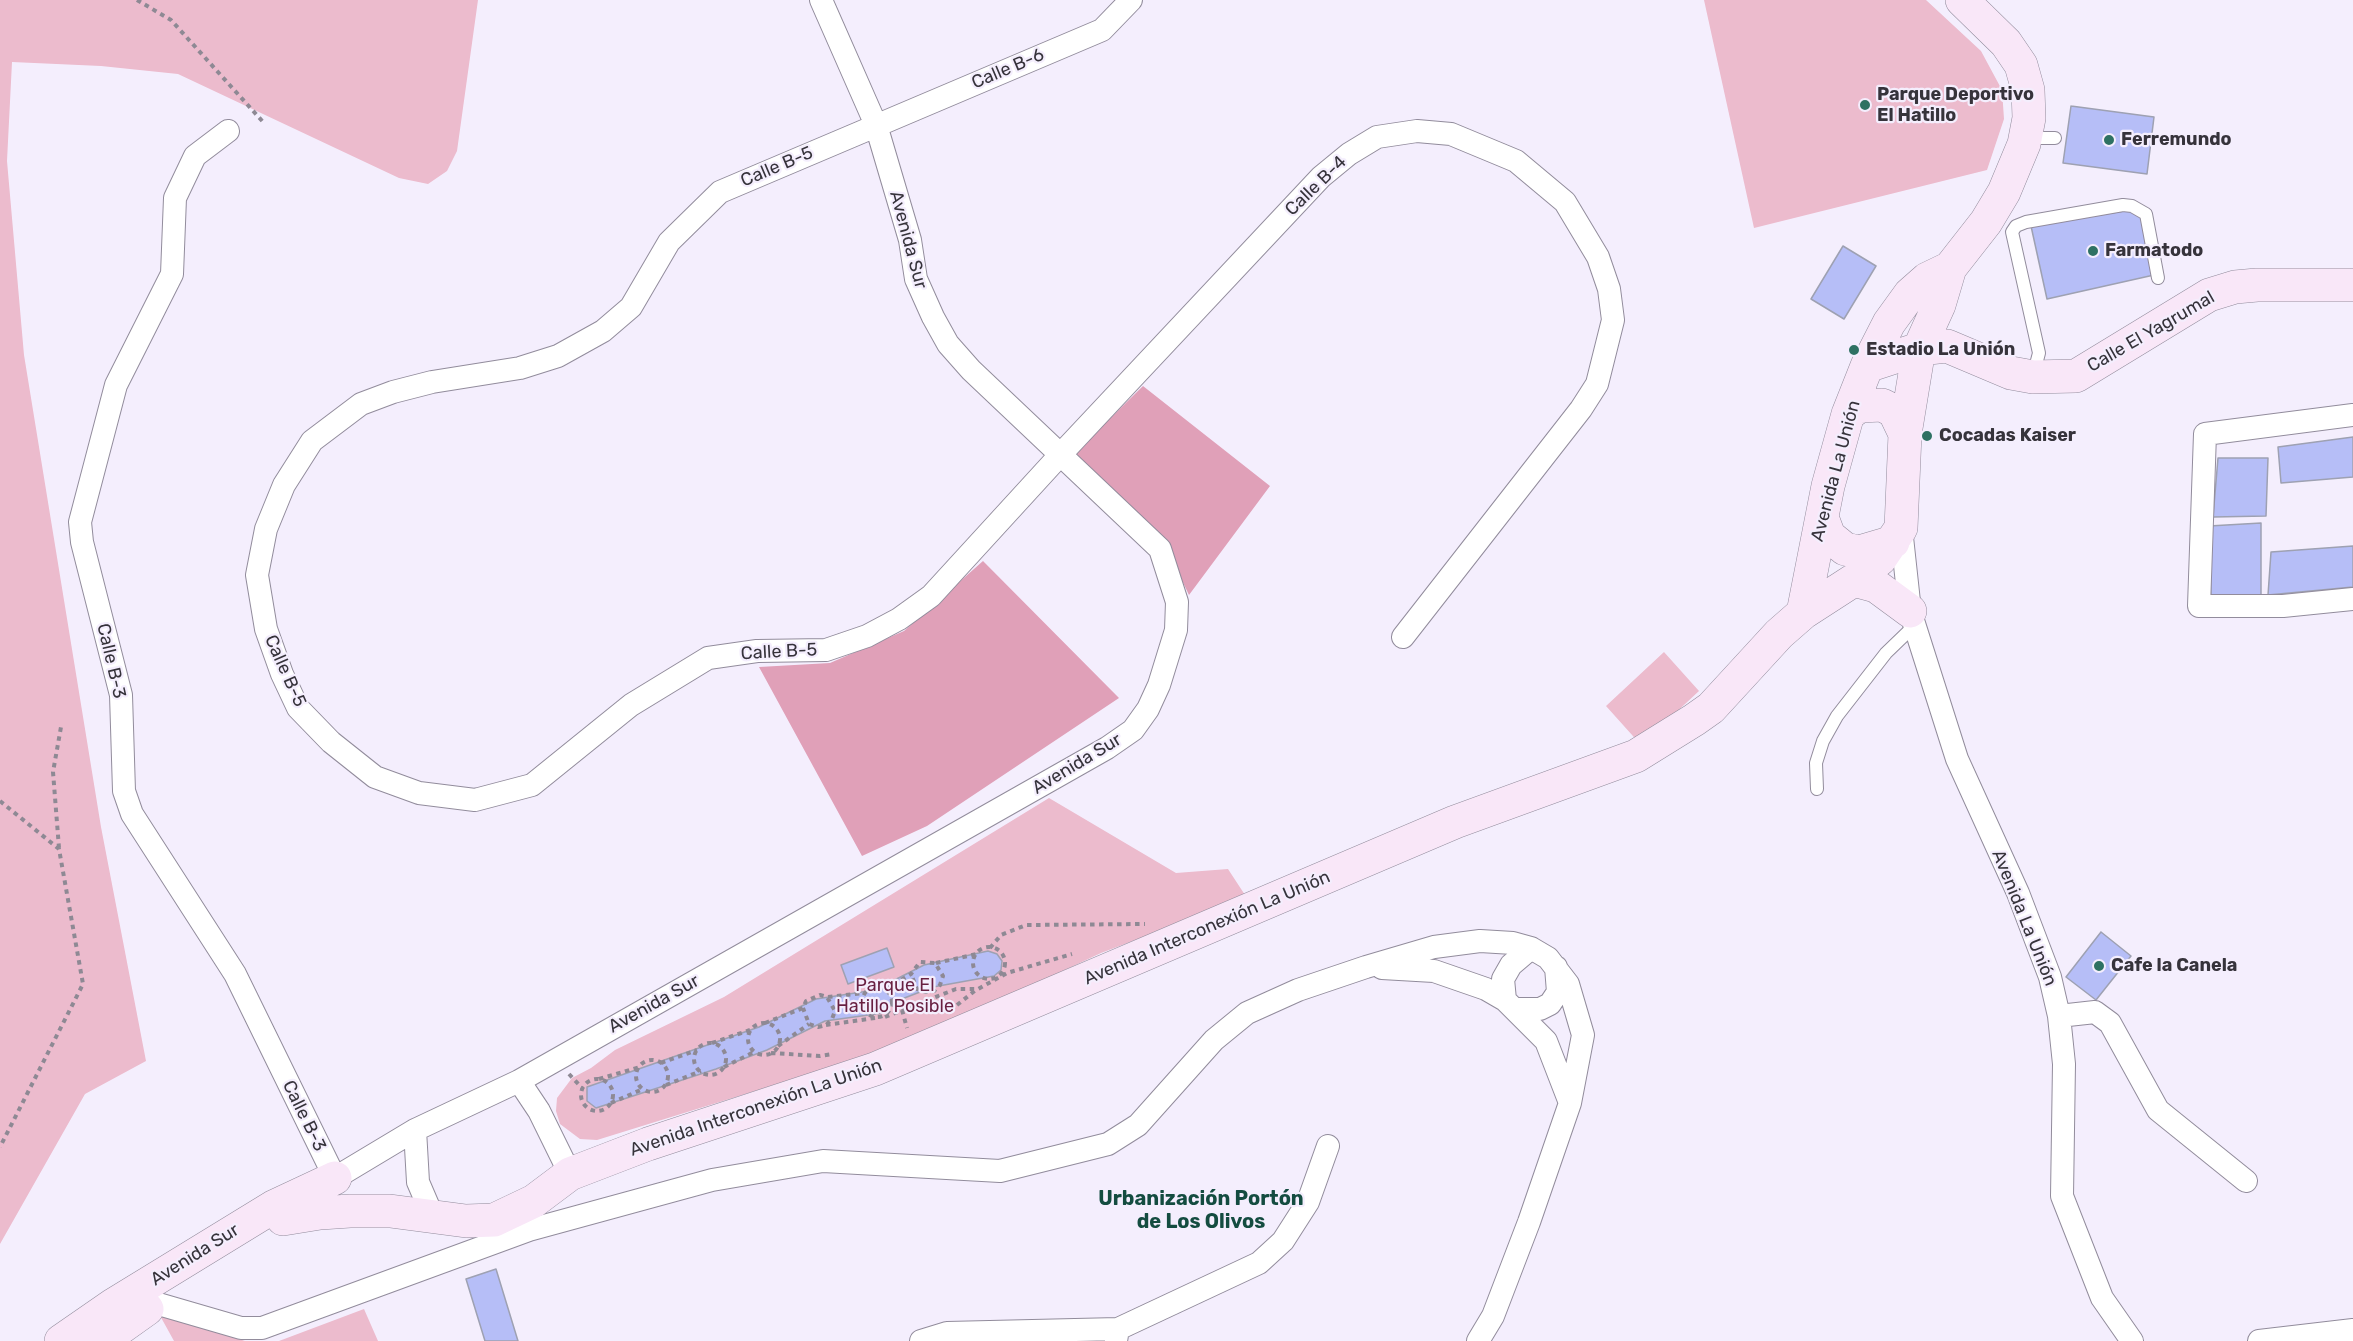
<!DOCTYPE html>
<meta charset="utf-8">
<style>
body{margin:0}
canvas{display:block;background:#f4eefd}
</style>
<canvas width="2353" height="1341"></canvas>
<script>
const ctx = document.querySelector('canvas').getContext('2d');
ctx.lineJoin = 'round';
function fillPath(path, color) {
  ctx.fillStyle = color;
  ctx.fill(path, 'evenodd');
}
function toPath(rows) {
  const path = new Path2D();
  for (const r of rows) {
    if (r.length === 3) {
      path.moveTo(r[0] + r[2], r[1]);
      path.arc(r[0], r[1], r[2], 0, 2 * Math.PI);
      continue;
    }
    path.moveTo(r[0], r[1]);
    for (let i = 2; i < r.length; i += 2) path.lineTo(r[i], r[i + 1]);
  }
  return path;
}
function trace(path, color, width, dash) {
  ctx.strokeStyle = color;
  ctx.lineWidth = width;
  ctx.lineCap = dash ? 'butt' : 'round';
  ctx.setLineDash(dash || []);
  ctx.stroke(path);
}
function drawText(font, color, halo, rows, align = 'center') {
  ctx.font = font + ' Rubik,sans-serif';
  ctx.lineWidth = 4.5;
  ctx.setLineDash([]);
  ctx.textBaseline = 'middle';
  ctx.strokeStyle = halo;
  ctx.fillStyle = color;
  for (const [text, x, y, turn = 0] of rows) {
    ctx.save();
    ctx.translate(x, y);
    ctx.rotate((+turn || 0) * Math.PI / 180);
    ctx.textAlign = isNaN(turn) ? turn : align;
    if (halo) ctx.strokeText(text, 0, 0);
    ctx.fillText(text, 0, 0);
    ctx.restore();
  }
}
const green = toPath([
 [0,0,478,0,457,151,447,171,428,184,399,178,178,74,101,66,12,62,7,161,24,355,101,827,146,1061,85,1094,0,1244],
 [1704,0,1926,0,1981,51,2002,90,2004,119,1987,170,1754,228],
 [1664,652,1699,691,1641,745,1606,706],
 [1049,798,1176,873,1228,869,1245,895,1183,922,1101,953,910,1043,597,1140,580,1139,560,1124,556,1111,557,1098,572,1078,591,1068,615,1050,724,997],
 [364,1309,378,1341,279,1341],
 [158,1312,245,1341,174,1341]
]);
const forest = toPath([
 [1143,386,1270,486,1189,595,1165,545,1074,454],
 [983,561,1119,698,927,826,862,856,759,667,830,663,904,631]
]);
const building = toPath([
 [2071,106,2154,117,2147,174,2063,163,2071,106],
 [2130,210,2144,218,2154,275,2047,299,2031,226,2130,210],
 [1843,246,1876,266,1844,319,1811,299,1843,246],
 [2353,437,2353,477,2281,483,2278,447,2353,437],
 [2218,458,2268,458,2266,516,2213,517,2218,458],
 [2261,523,2261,595,2211,599,2209,526,2261,523],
 [2353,546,2353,587,2268,595,2271,552,2353,546],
 [2101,932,2131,956,2096,1000,2066,977,2101,932],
 [887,948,894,967,848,984,841,965,887,948],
 [988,951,997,954,1002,961,1001,970,994,976,933,987,894,1002,883,1013,825,1021,767,1050,716,1069,596,1108,587,1101,587,1087,759,1027,816,999,875,990,924,965,988,951],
 [496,1269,518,1341,485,1341,466,1279,496,1269]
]);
const path = toPath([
 [137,0,171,20,264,123],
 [0,801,59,849,83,984,0,1147],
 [59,848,53,772,61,727],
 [989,963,16],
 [990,948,1001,935,1026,925,1145,924],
 [936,963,977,954],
 [877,1002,15],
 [886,989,911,974,920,962,935,963,943,976,940,985,934,991,926,992,917,989,911,974],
 [828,997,865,993],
 [957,1005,977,989],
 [902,1010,907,1028],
 [885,1017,956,989,978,989,1007,973,1072,954],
 [765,1023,803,1008,806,1001,820,995,827,997,835,1011,832,1019,826,1025,818,1027,809,1024,803,1008],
 [764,1039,16],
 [826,1025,875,1018],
 [712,1043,750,1030],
 [710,1059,16],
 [778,1046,809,1024],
 [771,1053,820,1056,833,1054],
 [652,1076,16],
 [661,1063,697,1050],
 [724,1067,754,1052],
 [569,1074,583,1089],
 [599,1079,640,1067],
 [597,1095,16],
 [666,1085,701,1071],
 [611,1103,643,1089]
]);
const lane = toPath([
 [2026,138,2055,138],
 [2033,376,2039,353,2012,232,2016,226,2026,222,2123,205,2132,206,2146,214,2158,278],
 [1817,789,1816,763,1823,741,1837,716,1886,653,1914,626]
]);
const street = toPath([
 [1131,0,1102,30,720,192,669,242,631,307,603,331,558,356,520,368,432,382,393,392,361,404,312,441,284,485,266,529,257,575,266,629,282,674,298,708,331,742,375,777,419,793,475,800,532,785,631,705,708,658,757,651,826,650,867,636,899,619,931,596,1061,454,1321,177,1349,154,1377,137,1417,131,1451,134,1516,161,1565,202,1598,257,1609,289,1613,320,1597,384,1581,409,1403,637],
 [228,131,195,156,175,198,172,274,116,385,80,522,82,542,121,695,124,791,132,814,235,974,335,1178,415,1130,519,1081,1107,748,1133,730,1148,709,1159,685,1176,630,1177,602,1160,549,971,370,948,344,933,317,916,279,910,240,876,125,821,0],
 [2353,415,2205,434,2199,606,2283,606,2353,599],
 [1901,528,1910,611,1957,759,2018,893,2050,977,2059,1016,2064,1064,2062,1196,2102,1298,2132,1341],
 [1382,968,1434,971,1486,989,1505,1000,1546,1041,1570,1103],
 [1505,1000,1503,979,1511,965,1531,948],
 [1515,1009,1540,1009,1550,1004,1558,992,1556,967],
 [2059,1016,2095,1012,2110,1023,2158,1110,2246,1181],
 [519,1081,539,1111,570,1174],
 [415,1130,418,1182,433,1217],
 [155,1303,241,1328,262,1328,529,1230,712,1180,823,1161,1000,1171,1108,1144,1138,1125,1214,1040,1247,1013,1298,990,1366,967,1434,947,1480,941,1513,943,1531,948,1548,958,1568,984,1583,1035,1570,1103,1529,1222,1493,1316,1478,1341],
 [921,1341,947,1333,1118,1329],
 [1116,1341,1118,1329,1259,1263,1283,1241,1308,1202,1328,1146],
 [2259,1341,2353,1330]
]);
const secondary = toPath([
 [1867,366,1919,349,1947,346,2011,373,2033,377,2076,376,2209,295,2235,287,2257,285,2353,285],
 [1848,414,1860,406,1882,405,1894,411,1905,434],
 [1823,520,1829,536,1845,549,1859,552,1893,542],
 [1854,580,1876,586,1910,611],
 [1803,613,1828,486,1848,414,1867,366,1889,323,1910,294,1927,279,1950,268],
 [283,1219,320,1213,350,1211,390,1211,466,1221,494,1220,534,1201,570,1174,648,1144,875,1069,1455,822,1636,756,1694,720,1711,708,1779,634,1803,613,1854,580,1880,559,1901,528,1905,434,1919,349,1939,305,1950,268,1986,222,2004,192,2024,144,2029,118,2028,90,2021,65,2006,43,1962,0],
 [61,1341,113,1305,273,1207,335,1178],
 [102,1341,147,1309]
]);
const markers = [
 [1865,105,6,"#2e7163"],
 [2109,140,6,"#2e7163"],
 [2093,251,6,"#2e7163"],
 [1854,350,6,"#2e7163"],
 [1927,436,6,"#2e7163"],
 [2099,966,6,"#2e7163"]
];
const streetNames = [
 ["Calle B-6",1008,69,-23],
 ["Calle B-5",777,167,-23],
 ["Calle B-4",1316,186,-44],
 ["Avenida Sur",908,240,75],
 ["Calle El Yagrumal",2151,332,-30],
 ["Avenida La Unión",1836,471,-75],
 ["Calle B-5",779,652,-3],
 ["Calle B-3",111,661,77],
 ["Calle B-5",285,671,66],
 ["Avenida Sur",1077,764,-31],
 ["Avenida La Unión",2024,918,68],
 ["Avenida Interconexión La Unión",1207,928,-23],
 ["Avenida Sur",654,1004,-29],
 ["Avenida Interconexión La Unión",756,1108,-19],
 ["Calle B-3",304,1116,64],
 ["Avenida Sur",195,1255,-32]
];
const poiNames = [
 ["Parque Deportivo",1877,95],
 ["El Hatillo",1877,116],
 ["Ferremundo",2121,140],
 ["Farmatodo",2105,251],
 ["Estadio La Unión",1866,350],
 ["Cocadas Kaiser",1939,436],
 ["Cafe la Canela",2111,966]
];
const parkNames = [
 ["Parque El",895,986],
 ["Hatillo Posible",895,1007]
];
const neighbourhoodNames = [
 ["Urbanización Portón",1201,1199],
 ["de Los Olivos",1201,1222]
];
fillPath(green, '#ecbbcd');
fillPath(forest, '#e0a0b8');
fillPath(building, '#b6bef7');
trace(building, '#9ea1b2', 1.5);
trace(lane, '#928c9c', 14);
trace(street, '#928c9c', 24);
trace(secondary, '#928c9c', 34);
trace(path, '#8e8994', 4, [4.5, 4.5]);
trace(lane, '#fff', 12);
trace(street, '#fff', 22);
trace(secondary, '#f9e7f8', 33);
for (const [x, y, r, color] of markers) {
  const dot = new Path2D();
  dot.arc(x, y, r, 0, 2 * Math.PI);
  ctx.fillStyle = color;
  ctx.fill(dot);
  trace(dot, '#f4eefd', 2);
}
drawText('18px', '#36333b', '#f4eefd', streetNames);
drawText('bold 18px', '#36333b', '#f4eefd', poiNames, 'left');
drawText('18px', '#681f41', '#f4eefd', parkNames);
drawText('bold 20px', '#144c40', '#f4eefd', neighbourhoodNames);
</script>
